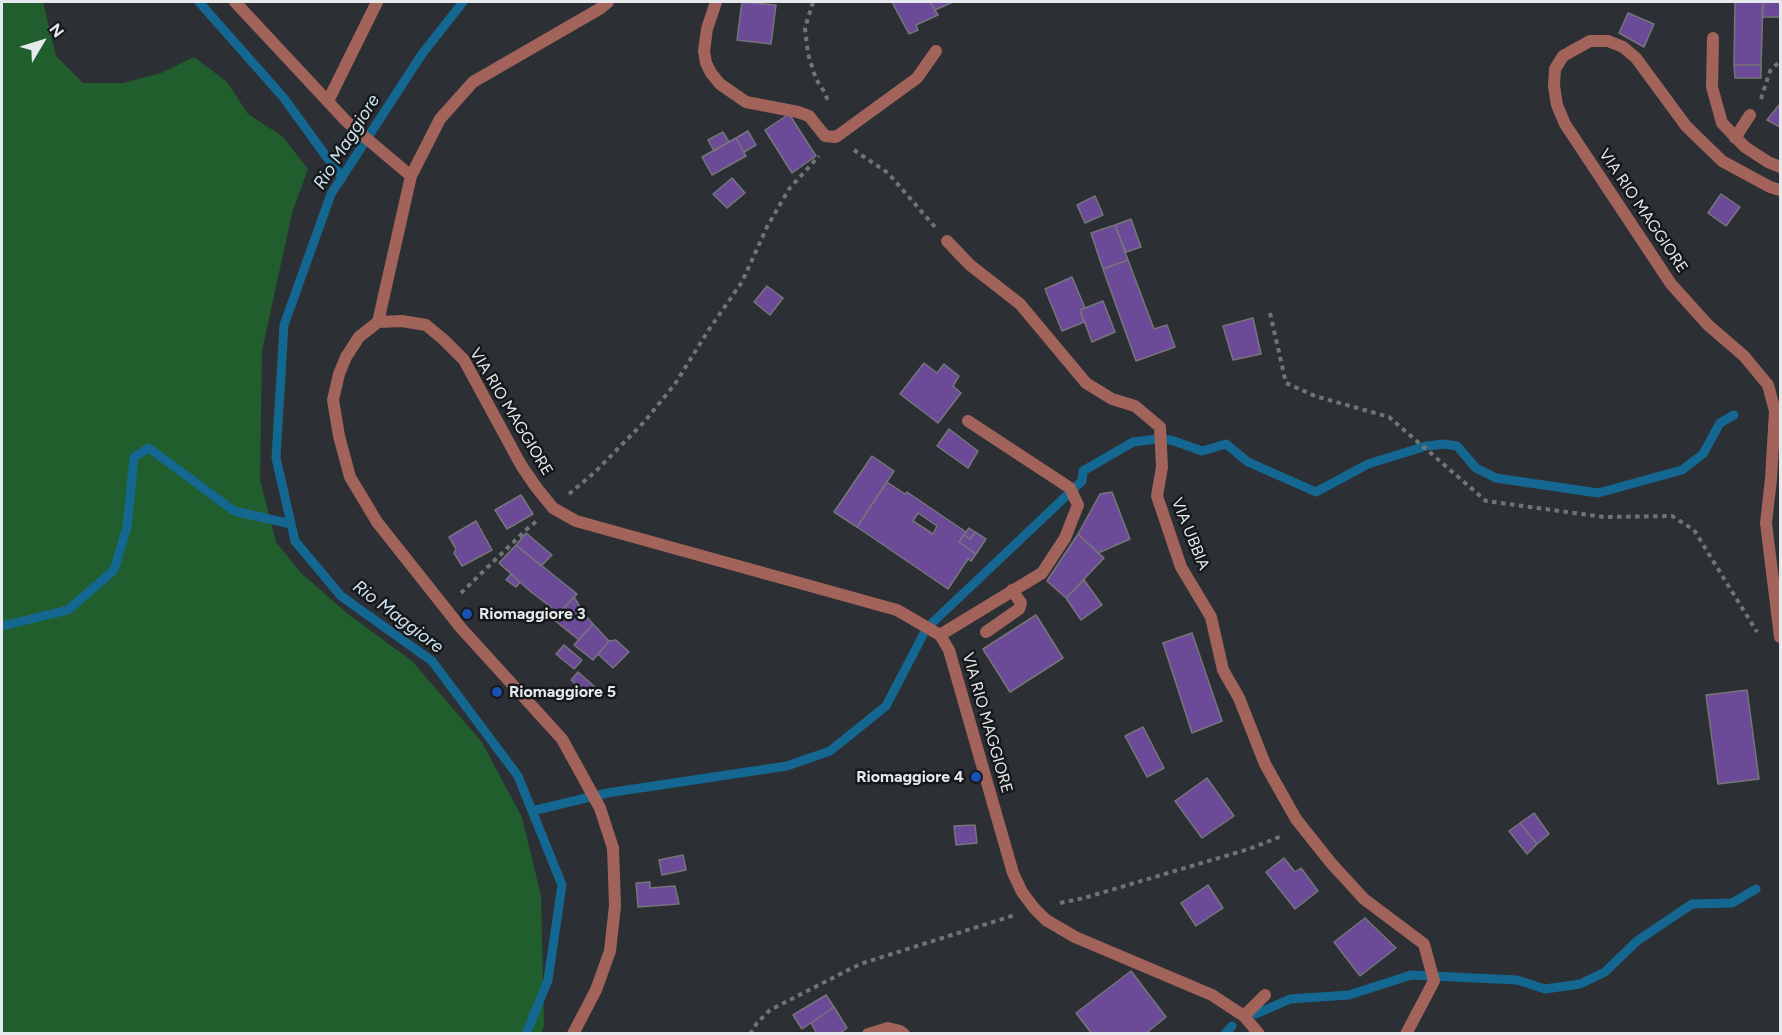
<!DOCTYPE html>
<style>
body{margin:0}
#map{position:relative;width:1782px;height:1035px;overflow:hidden;background:#2c3035;font-family:Figtree,sans-serif}
canvas{display:block}
.frame{position:absolute;inset:0;border:3px solid #e7eaed;pointer-events:none}
.north{position:absolute;left:12px;top:12px;width:60px;height:60px;-webkit-text-stroke:4px #16181a;paint-order:stroke;rotate:52deg;font-size:16px;font-weight:700;line-height:24px;text-align:center;color:#e7eaed}
.north::after{content:'';display:block;margin:auto;width:21px;height:27px;background:#e7eaed;clip-path:polygon(50% 0,100% 100%,50% 72%,0 100%)}
</style>
<div id="map">
<canvas width="1782" height="1035"></canvas>
<div class="frame"></div>
<div class="north">N</div>
</div>
<script>
const ctx = document.querySelector('canvas').getContext('2d');
ctx.lineJoin = 'round';
function fillPath(path, color) {
  ctx.fillStyle = color;
  ctx.fill(path, 'evenodd');
}
function toPath(rows) {
  const path = new Path2D();
  for (const r of rows) {
    path.moveTo(r[0], r[1]);
    for (let i = 2; i < r.length; i += 2) path.lineTo(r[i], r[i + 1]);
  }
  return path;
}
function trace(path, color, width, dash) {
  ctx.strokeStyle = color;
  ctx.lineWidth = width;
  ctx.lineCap = dash ? 'butt' : 'round';
  ctx.setLineDash(dash || []);
  ctx.stroke(path);
}
function drawText(font, color, halo, rows, align = 'center') {
  ctx.font = font + ' Figtree,sans-serif';
  ctx.lineWidth = 5;
  ctx.setLineDash([]);
  ctx.textBaseline = 'middle';
  ctx.strokeStyle = halo;
  ctx.fillStyle = color;
  for (const [text, x, y, turn = 0] of rows) {
    ctx.save();
    ctx.translate(x, y);
    ctx.rotate((+turn || 0) * Math.PI / 180);
    ctx.textAlign = isNaN(turn) ? turn : align;
    if (halo) ctx.strokeText(text, 0, 0);
    ctx.fillText(text, 0, 0);
    ctx.restore();
  }
}
const green = toPath([
 [2,2,43,2,56,56,83,83,123,83,161,73,194,57,227,82,248,114,282,136,308,169,292,213,262,351,260,480,276,542,301,573,348,614,412,661,481,741,522,817,541,896,544,1026,541,1033,2,1033]
]);
const stream = toPath([
 [199,2,283,97,342,178],
 [463,2,422,54,331,194,284,325,276,458,295,541,341,596,432,661,518,776,562,885,548,980,526,1034],
 [931,624,1082,481,1083,471,1133,442,1157,439,1171,440,1202,451,1226,444,1248,462,1316,492,1368,464,1426,446,1444,444,1457,446,1476,468,1496,478,1598,493,1682,470,1703,454,1720,423,1734,415],
 [2,626,68,610,114,570,127,527,134,457,149,448,234,511,291,524],
 [532,811,607,793,787,766,830,751,886,706,923,635],
 [1256,1014,1290,999,1349,995,1411,975,1517,980,1545,989,1580,984,1605,972,1637,941,1692,904,1732,903,1756,889],
 [1225,1034,1232,1026]
]);
const building = toPath([
 [742,2,776,5,771,44,737,40,742,2],
 [892,2,930,2,938,15,916,25,918,30,909,34,892,2],
 [930,2,953,2,935,10,930,2],
 [1735,2,1763,2,1761,65,1734,65,1735,2],
 [1763,2,1780,2,1780,17,1762,17,1763,2],
 [1628,13,1654,24,1644,47,1619,33,1628,13],
 [1734,65,1761,65,1761,78,1735,78,1734,65],
 [1779,105,1780,106,1780,127,1767,120,1779,105],
 [789,114,816,156,792,173,765,130,789,114],
 [748,131,756,145,744,152,736,138,748,131],
 [723,132,729,142,714,151,708,140,723,132],
 [736,138,746,156,712,175,702,157,736,138],
 [732,178,745,193,727,208,713,194,732,178],
 [1721,194,1740,207,1726,226,1708,213,1721,194],
 [1095,196,1103,215,1085,223,1077,205,1095,196],
 [1131,219,1141,247,1126,252,1115,225,1131,219],
 [1115,225,1128,260,1103,269,1091,233,1115,225],
 [1128,260,1154,329,1167,325,1175,347,1136,361,1103,269,1128,260],
 [1072,277,1085,308,1080,310,1084,322,1062,331,1045,289,1072,277],
 [767,286,783,298,770,315,754,302,767,286],
 [1103,301,1115,332,1092,342,1080,310,1103,301],
 [1253,318,1261,354,1233,360,1223,326,1253,318],
 [924,363,937,373,944,364,959,376,953,386,961,393,938,423,900,394,924,363],
 [949,429,978,451,968,468,937,446,949,429],
 [872,456,894,471,857,527,834,512,872,456],
 [887,482,905,494,907,492,966,532,959,542,976,554,971,561,968,559,948,589,857,527,887,482],
 [918,513,937,526,933,534,913,521,918,513],
 [1112,492,1130,539,1098,553,1078,534,1100,494,1112,492],
 [521,495,533,514,507,529,495,510,521,495],
 [476,521,492,550,462,566,454,553,456,549,449,537,476,521],
 [969,528,975,532,970,539,964,535,969,528],
 [975,532,986,539,976,554,959,542,964,535,970,539,975,532],
 [526,533,552,555,541,566,516,545,526,533],
 [1078,534,1104,558,1066,598,1047,581,1078,534],
 [516,545,577,594,559,613,531,592,499,563,516,545],
 [511,574,520,582,516,587,506,580,511,574],
 [1084,580,1102,605,1081,620,1066,598,1084,580],
 [574,597,585,615,593,624,579,640,553,619,574,597],
 [1036,615,1063,658,1010,692,983,649,1036,615],
 [593,624,609,641,593,660,574,645,593,624],
 [1192,633,1222,721,1192,733,1163,643,1192,633],
 [616,640,629,652,613,668,598,654,609,641,616,640],
 [564,645,582,660,574,669,556,654,564,645],
 [578,672,595,687,588,695,571,680,578,672],
 [1747,690,1759,779,1718,784,1706,695,1747,690],
 [1143,727,1164,768,1147,777,1125,736,1143,727],
 [1207,778,1234,816,1202,838,1175,801,1207,778],
 [1534,813,1549,834,1537,844,1520,823,1534,813],
 [1520,823,1537,844,1527,854,1509,831,1520,823],
 [975,825,977,843,956,845,954,826,975,825],
 [683,855,686,870,662,875,659,860,683,855],
 [1284,858,1295,872,1301,868,1318,891,1295,909,1266,872,1284,858],
 [650,882,650,888,675,886,679,904,638,907,636,883,650,882],
 [1208,885,1223,908,1196,926,1181,903,1208,885],
 [1365,918,1396,948,1360,976,1334,942,1365,918],
 [1131,971,1166,1017,1145,1034,1092,1034,1076,1013,1131,971],
 [826,995,834,1007,802,1029,793,1015,826,995],
 [834,1007,847,1028,839,1034,817,1034,811,1023,834,1007]
]);
const path = toPath([
 [813,2,805,28,808,54,816,79,825,93,829,104],
 [1761,99,1770,71,1780,61],
 [854,150,888,173,935,227],
 [1270,313,1286,383,1315,396,1389,417,1486,501,1604,517,1672,516,1694,530,1757,632],
 [569,494,595,472,645,421,675,384,708,331,742,282,767,227,789,189,819,156],
 [461,593,527,529,538,520],
 [1060,903,1084,898,1249,849,1282,836],
 [750,1034,757,1023,770,1010,860,964,1015,915]
]);
const service = toPath([
 [986,632,1019,609,1021,603,1012,590]
]);
const pedestrian = toPath([
 [947,241,970,265,1020,304,1086,383,1112,399,1135,406,1160,427,1162,467,1157,496,1181,567,1211,617,1223,670,1239,698,1265,764,1296,819,1331,863,1364,899,1424,944,1434,981,1406,1034]
]);
const minor = toPath([
 [235,2,347,122,411,176],
 [716,2,707,29,704,51,706,63,711,73,720,84,746,102,798,112,809,116,825,136,836,137,917,78,936,51],
 [1713,38,1712,87,1722,123,1745,147,1768,162,1780,167],
 [328,101,377,2],
 [1735,138,1750,115],
 [1780,190,1770,187,1722,161,1686,126,1636,58,1623,47,1608,41,1590,41,1563,56,1555,69,1554,86,1557,105,1565,124,1671,284,1708,325,1744,356,1768,385,1775,411,1771,479,1766,523,1780,637],
 [378,322,411,176,440,119,473,82,601,8,608,2],
 [940,635,1042,573,1065,538,1078,505,1070,488,968,421],
 [1244,1016,1265,995],
 [573,1034,596,990,610,951,615,906,613,848,600,808,562,739,461,628,377,522,350,477,339,436,333,400,339,374,346,357,359,337,378,322,402,321,426,325,444,340,464,360,521,465,536,487,553,508,576,521,897,610,940,635,949,650,1013,873,1022,892,1034,908,1046,920,1075,937,1212,995,1244,1016,1259,1034],
 [868,1034,888,1028,900,1031,904,1034]
]);
const markers = [
 [467,614,6,"#1a4fb4"],
 [497,692,6,"#1a4fb4"],
 [976,777,6,"#1a4fb4"]
];
const streetNames = [
 ["VIA RIO MAGGIORE",1643,211,56],
 ["VIA RIO MAGGIORE",511,412,59],
 ["VIA UBBIA",1190,534,68],
 ["VIA RIO MAGGIORE",987,723,74]
];
const poiNames = [
 ["Riomaggiore 3",479,614],
 ["Riomaggiore 5",509,692],
 ["Riomaggiore 4",964,777,"right"]
];
const waterNames = [
 ["Rio Maggiore",347,142,-58],
 ["Rio Maggiore",398,617,37]
];
fillPath(green, '#205e2e');
trace(stream, '#146791', 9);
fillPath(building, '#6b4a98');
trace(building, '#77757b', 1.5);
trace(path, '#707478', 4, [4.5, 4.5]);
trace(service, '#a2635a', 12);
trace(pedestrian, '#a2635a', 12);
trace(minor, '#a2635a', 12);
for (const [x, y, r, color] of markers) {
  const dot = new Path2D();
  dot.arc(x, y, r, 0, 2 * Math.PI);
  ctx.fillStyle = color;
  ctx.fill(dot);
  trace(dot, '#16181a', 2);
}
drawText('16px', '#e7eaed', '#16181a', streetNames);
drawText('bold 16px', '#e7eaed', '#16181a', poiNames, 'left');
drawText('italic 18px', '#cee4f3', '#16181a', waterNames);
</script>
